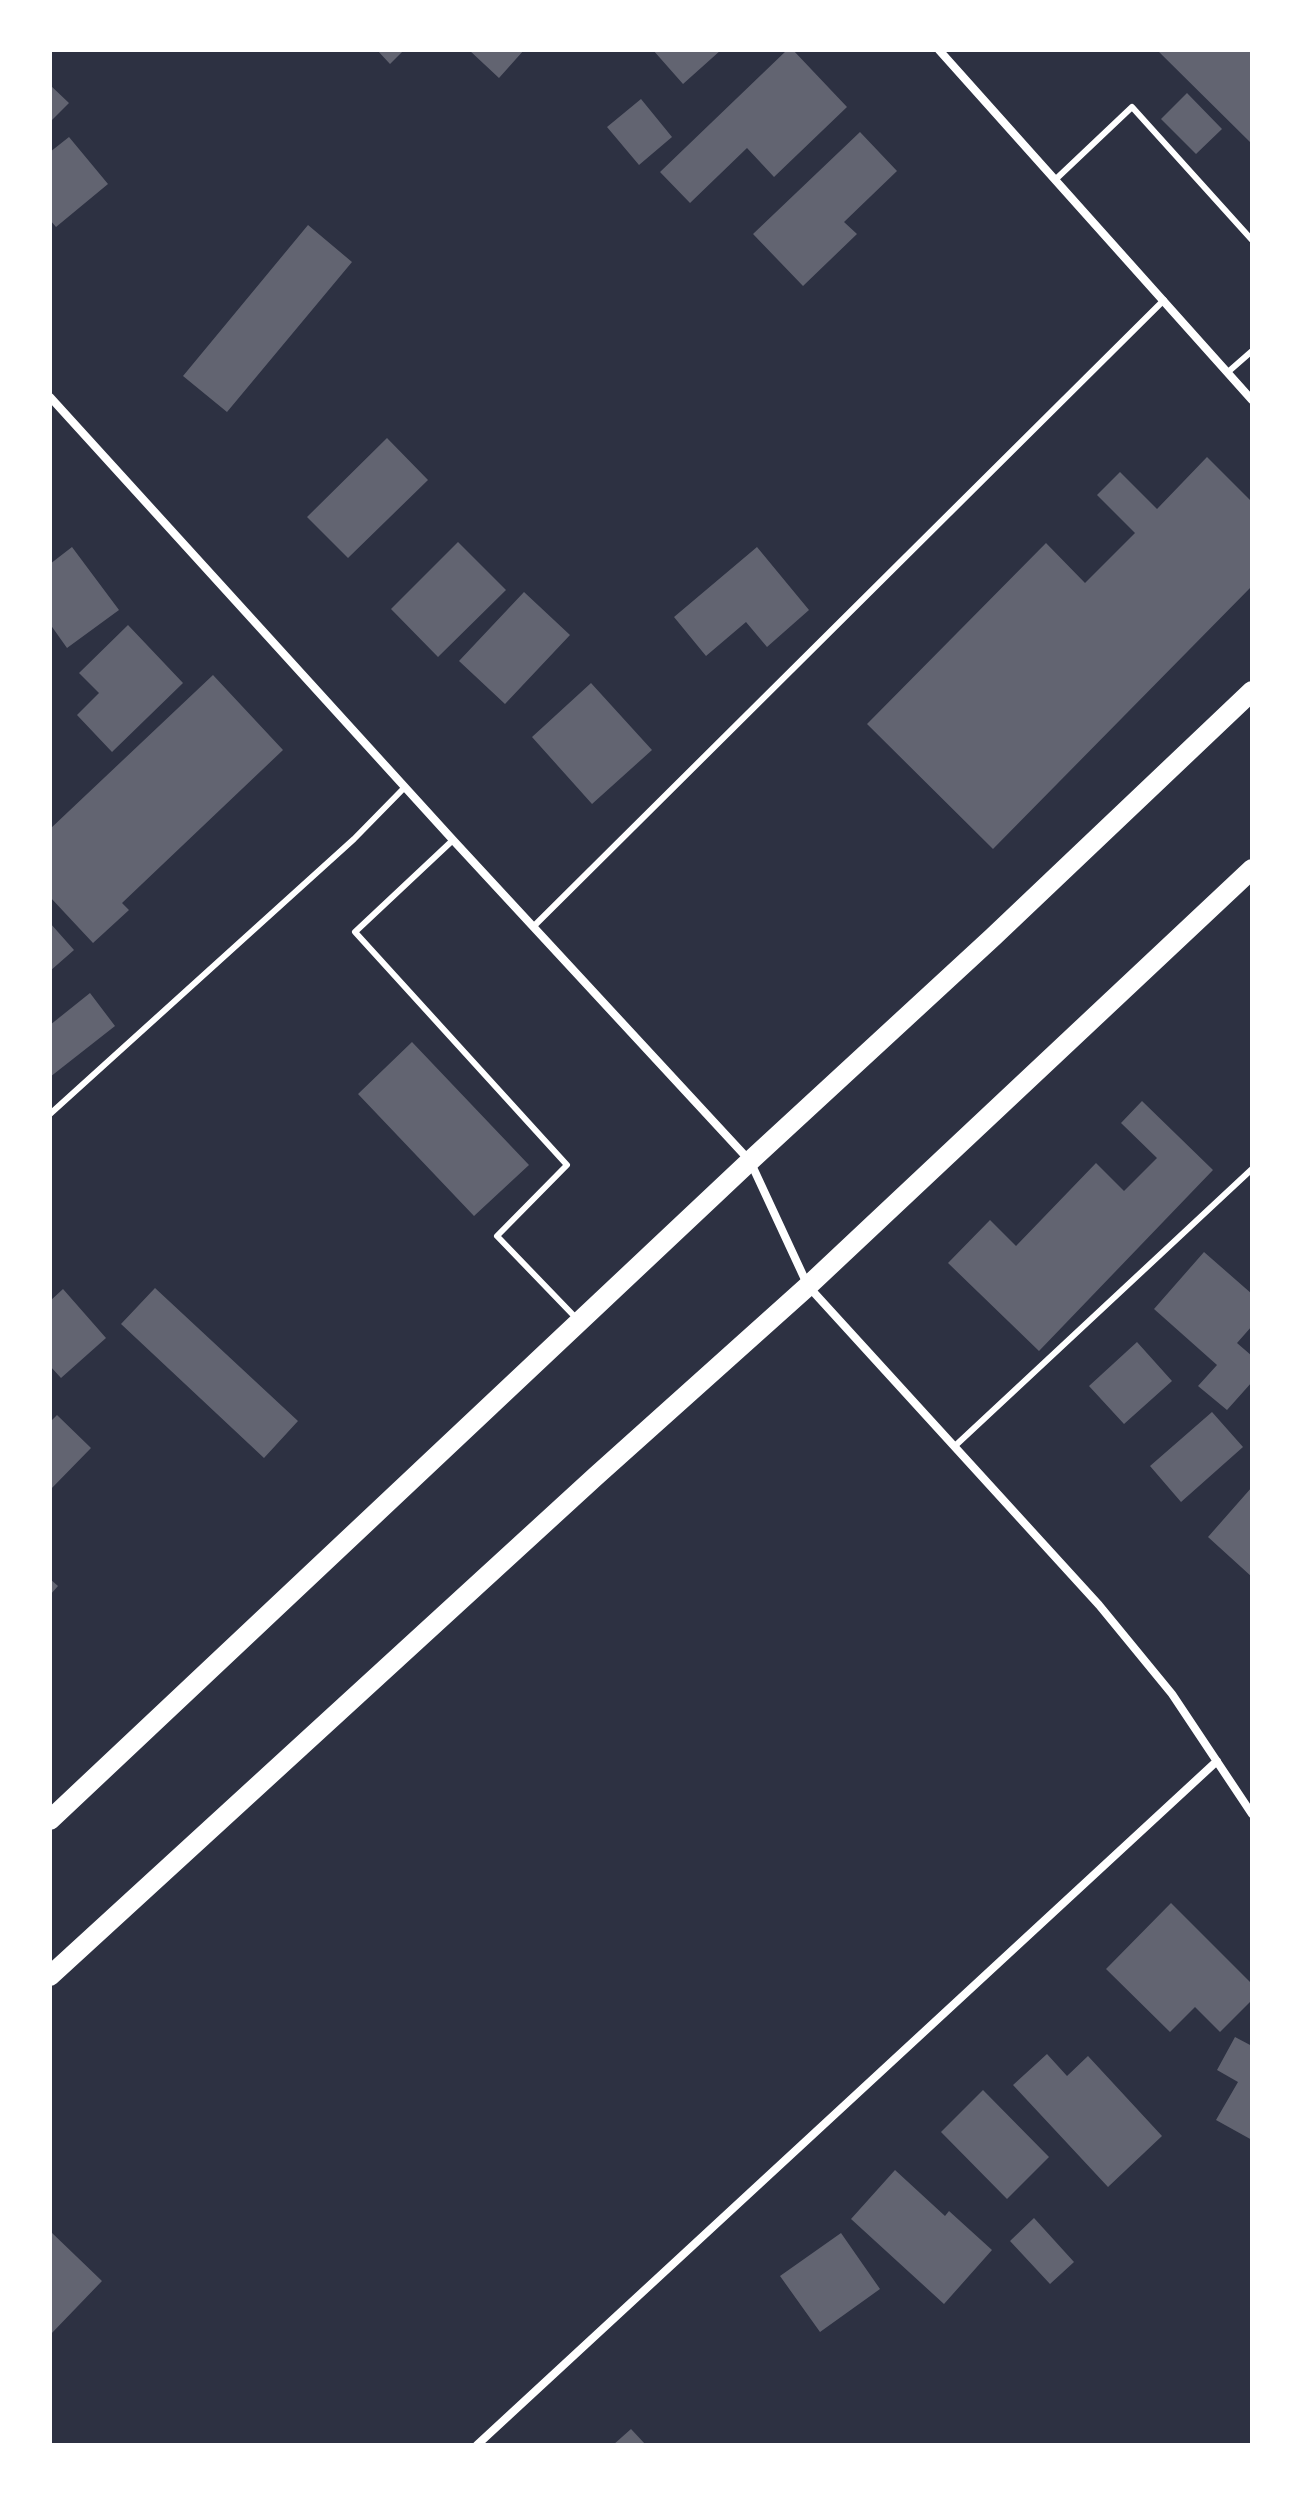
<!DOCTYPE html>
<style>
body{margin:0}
#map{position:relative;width:1302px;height:2495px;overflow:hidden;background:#2d3142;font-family:Poppins,sans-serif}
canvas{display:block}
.frame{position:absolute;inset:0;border:52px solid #fff;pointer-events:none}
</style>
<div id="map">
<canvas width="1302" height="2495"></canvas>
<div class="frame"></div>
</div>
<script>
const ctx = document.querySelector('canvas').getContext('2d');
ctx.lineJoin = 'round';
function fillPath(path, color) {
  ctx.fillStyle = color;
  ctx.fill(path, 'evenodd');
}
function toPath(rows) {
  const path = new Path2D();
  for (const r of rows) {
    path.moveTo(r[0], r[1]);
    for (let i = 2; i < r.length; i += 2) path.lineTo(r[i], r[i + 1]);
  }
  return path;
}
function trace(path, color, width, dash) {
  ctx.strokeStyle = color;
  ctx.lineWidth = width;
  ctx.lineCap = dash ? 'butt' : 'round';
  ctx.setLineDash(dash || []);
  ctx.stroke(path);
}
const building = toPath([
 [377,50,404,50,390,64],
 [469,50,524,50,499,78],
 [653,50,721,50,683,84],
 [787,50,793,50,847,107,774,177,747,148,690,203,660,172],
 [1157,50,1252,50,1252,144],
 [50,85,69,103,50,122],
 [1187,93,1222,129,1196,154,1161,119],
 [641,99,672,137,639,165,607,127],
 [860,132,897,171,844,222,857,234,803,286,753,234],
 [69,137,108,184,56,227,50,220,50,152],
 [308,225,352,262,227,412,183,376],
 [387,438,428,480,348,558,307,517],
 [1207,457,1252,502,1252,586,993,849,867,724,1046,543,1085,583,1135,533,1097,495,1120,472,1157,509],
 [458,542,506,590,438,657,391,609],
 [72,547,119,610,67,648,50,624,50,564],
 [757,547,809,610,767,647,746,622,706,656,674,617],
 [524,592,570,635,505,704,459,661],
 [128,625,183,683,112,752,77,715,99,693,79,673],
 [213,675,283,750,122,903,129,910,93,943,50,897,50,829],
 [591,683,652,750,592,804,532,737],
 [50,923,74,950,50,971],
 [90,993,115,1026,50,1077,50,1025],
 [412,1042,529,1165,474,1216,358,1094],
 [1142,1101,1213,1170,1039,1351,948,1263,990,1220,1016,1246,1096,1163,1124,1191,1157,1158,1121,1123],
 [1204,1252,1252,1294,1252,1326,1237,1343,1252,1356,1252,1382,1227,1410,1198,1386,1217,1365,1154,1309],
 [155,1288,298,1421,264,1458,121,1324],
 [63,1289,106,1338,61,1378,50,1366,50,1301],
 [1137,1342,1172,1381,1124,1424,1089,1386],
 [1212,1412,1243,1447,1181,1502,1150,1466],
 [57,1415,91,1448,50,1490,50,1422],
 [1252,1487,1252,1577,1208,1537],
 [50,1579,58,1586,50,1595],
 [1171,1903,1252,1984,1252,2000,1220,2032,1195,2007,1170,2032,1106,1969],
 [1235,2037,1252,2046,1252,2140,1216,2120,1238,2082,1217,2070],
 [1047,2054,1067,2076,1088,2056,1162,2136,1108,2187,1013,2085],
 [983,2090,1049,2157,1007,2199,941,2132],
 [895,2170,945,2216,949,2211,992,2250,944,2304,851,2219],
 [1034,2218,1074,2262,1050,2284,1010,2241],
 [50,2231,102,2281,50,2335],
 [841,2233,880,2289,820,2332,780,2276],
 [631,2429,646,2445,613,2445]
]);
const service = toPath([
 [1056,179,1132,107,1252,240],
 [1228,372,1252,351],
 [453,840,355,932,567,1165,497,1236,577,1319],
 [533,927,1164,300],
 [50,1114,354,839,405,787],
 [956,1445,1252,1169]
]);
const minor = toPath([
 [939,50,1252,400],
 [50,397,453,840,750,1161,808,1286,1099,1605,1172,1694,1252,1814],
 [477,2445,1217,1761]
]);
const primary = toPath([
 [50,1820,750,1161,993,937,1252,691],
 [50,1976,596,1476,808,1286,1252,869]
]);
fillPath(building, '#626471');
trace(service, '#fff', 6);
trace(minor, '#fff', 8);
trace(primary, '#fff', 20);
</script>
